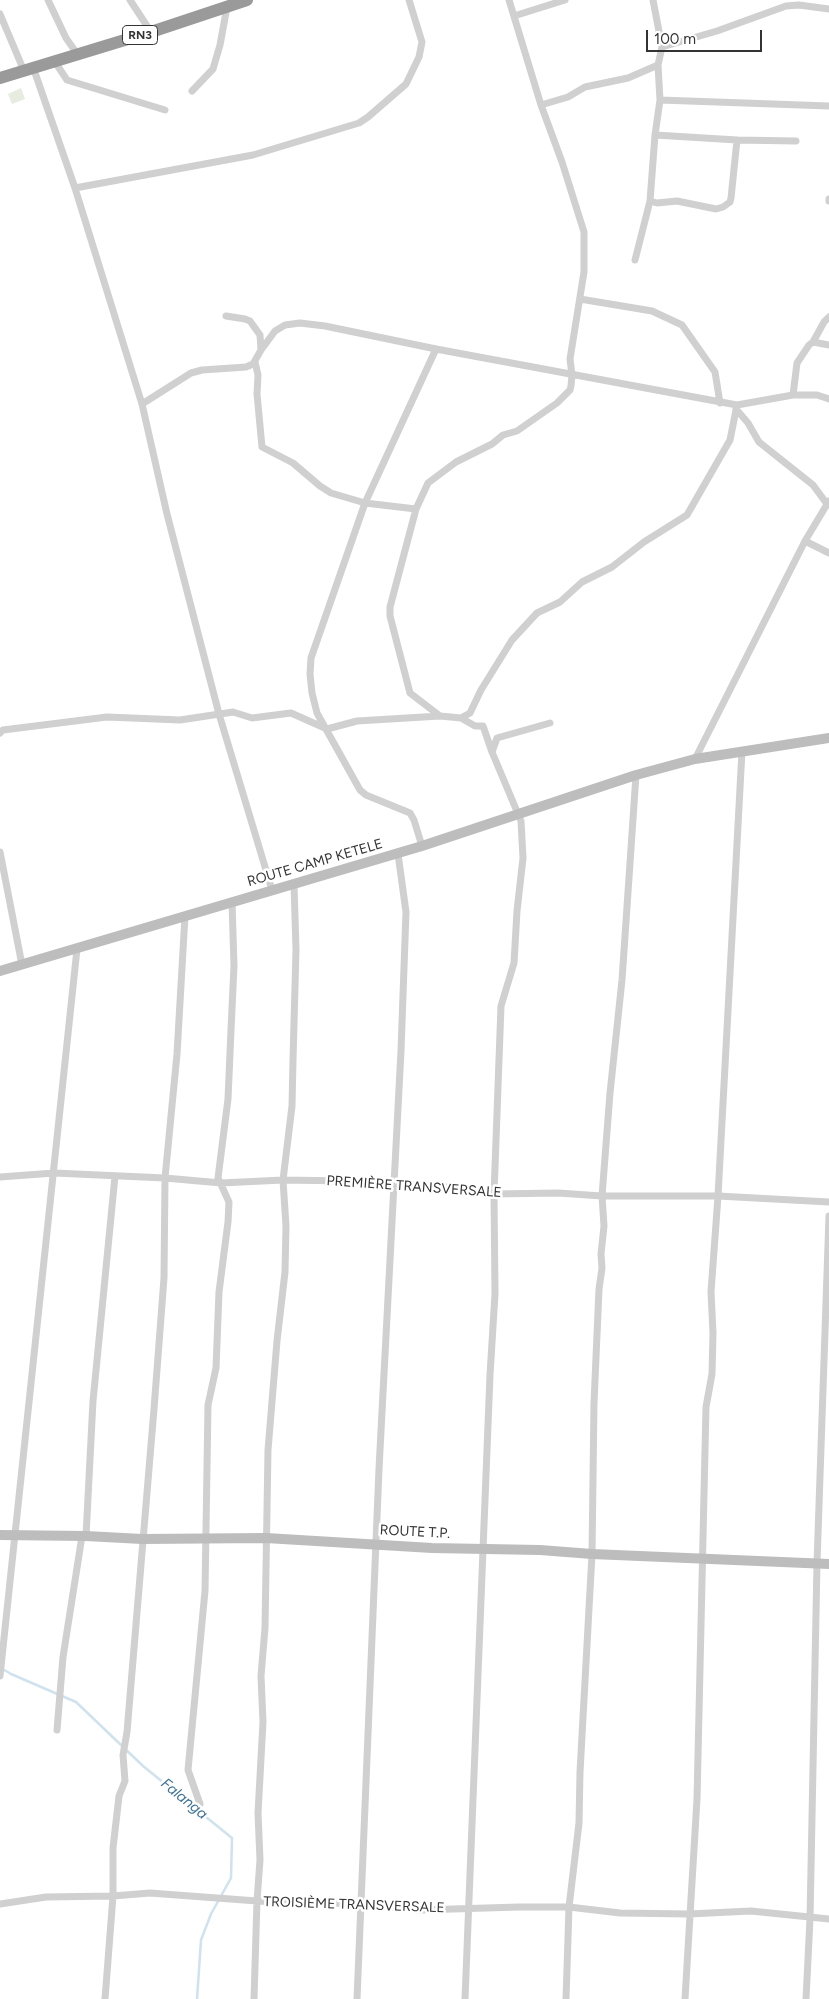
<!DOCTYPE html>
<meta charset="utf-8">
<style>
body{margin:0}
#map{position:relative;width:829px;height:1999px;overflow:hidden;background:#fff;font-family:Figtree,sans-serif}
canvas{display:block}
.scale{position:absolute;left:646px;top:30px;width:116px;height:22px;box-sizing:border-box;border:2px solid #333;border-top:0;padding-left:6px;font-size:15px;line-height:18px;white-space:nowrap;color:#333;-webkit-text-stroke:4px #fff;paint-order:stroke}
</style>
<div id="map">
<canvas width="829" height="1999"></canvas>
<div class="scale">100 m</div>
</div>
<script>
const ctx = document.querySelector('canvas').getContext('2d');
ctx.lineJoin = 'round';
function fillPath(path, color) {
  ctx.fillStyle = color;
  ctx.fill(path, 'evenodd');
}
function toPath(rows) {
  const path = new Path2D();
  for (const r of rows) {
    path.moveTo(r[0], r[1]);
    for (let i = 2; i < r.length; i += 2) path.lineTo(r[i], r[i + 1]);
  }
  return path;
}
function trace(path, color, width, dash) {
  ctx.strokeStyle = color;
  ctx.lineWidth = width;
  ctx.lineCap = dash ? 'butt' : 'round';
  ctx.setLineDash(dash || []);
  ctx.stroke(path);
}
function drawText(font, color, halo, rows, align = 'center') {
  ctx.font = font + ' Figtree,sans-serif';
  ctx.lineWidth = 5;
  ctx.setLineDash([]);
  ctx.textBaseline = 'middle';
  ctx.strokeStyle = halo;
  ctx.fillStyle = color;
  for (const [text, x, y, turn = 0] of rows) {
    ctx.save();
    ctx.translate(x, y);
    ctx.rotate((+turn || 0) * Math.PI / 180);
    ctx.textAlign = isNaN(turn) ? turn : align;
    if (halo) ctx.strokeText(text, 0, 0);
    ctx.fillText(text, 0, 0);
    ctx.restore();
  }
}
const green = toPath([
 [21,88,25,99,12,104,8,94]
]);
const stream = toPath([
 [1,1668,11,1674,76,1702,143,1766,232,1838,231,1878,211,1914,201,1940,197,1999]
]);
const street = toPath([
 [48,0,66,38,78,55],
 [130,0,151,32],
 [0,14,24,71],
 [514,16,565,0],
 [662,47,717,31,786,6,799,5,829,9],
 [55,62,67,80,165,110],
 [33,67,75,188,142,404,167,514,219,714,272,890],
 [192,91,213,69,220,45,227,7],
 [660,100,829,106],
 [541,105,568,97,585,87,628,78,658,65],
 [655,135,737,140,796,141],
 [75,188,253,155,359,123,368,117,406,84,419,57,422,42,409,0],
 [650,201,657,203,677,201,716,209,723,207,730,202,731,198,737,140],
 [829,201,829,199],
 [635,260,650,201,655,135,660,100,658,65,662,47,653,0],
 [580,299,652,311,682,325,715,372,720,403],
 [226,316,245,319,250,321,260,335,261,350],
 [813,342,829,345],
 [255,362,258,375,257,394,262,447,293,463,320,486,331,493,365,503,416,509],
 [793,395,797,363,809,345,813,342,824,322,829,317],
 [142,404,191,373,202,370,246,367,253,364,261,350,275,331,285,325,300,323,325,326,436,349,737,405,793,395,817,395,829,399],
 [736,409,748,423,759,442,813,485,827,504],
 [805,541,829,553],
 [461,718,470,713,481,690,512,640,537,613,560,602,582,582,612,567,644,542,687,515,730,440,737,405],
 [0,733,3,730,107,717,180,720,233,712,252,718,291,713,327,729,357,721,440,716],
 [492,752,497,738,550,723],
 [695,759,805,541,829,501],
 [422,846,414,820,410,813,366,795,360,790,317,713,312,693,310,674,311,658,365,503,436,349],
 [0,852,22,965],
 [0,1177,54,1173,165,1178,221,1183,283,1180,348,1181,445,1187,494,1194,558,1193,602,1196,718,1196,829,1202],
 [86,1536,93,1401,115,1176],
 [0,1676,77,949],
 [57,1730,63,1657,82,1536],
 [200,1804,188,1770,205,1591,208,1405,216,1368,219,1292,228,1222,229,1202,218,1178,228,1099,231,1030,234,966,232,902],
 [0,1904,46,1897,113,1896,150,1893,257,1901,360,1904,420,1910,519,1907,569,1907,620,1913,689,1914,751,1911,829,1919],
 [105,1999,113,1896,113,1848,119,1796,125,1781,123,1755,127,1732,154,1409,164,1278,165,1178,177,1054,185,916],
 [254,1999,257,1901,260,1860,258,1813,263,1722,261,1676,265,1628,268,1450,277,1341,285,1272,286,1226,283,1180,292,1106,293,1060,296,950,294,884],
 [357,1999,379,1469,401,1051,406,912,398,854],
 [465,1999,490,1375,495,1294,494,1194,501,1006,514,963,517,911,523,858,521,821,492,752,483,726,475,726,461,718,440,716,410,693,390,616,390,607,416,509,428,483,456,462,492,444,503,435,517,431,557,403,570,390,571,386,572,375,570,359,584,272,584,232,562,162,541,105,509,0],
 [566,1999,569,1907,579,1823,580,1772,592,1554,594,1403,599,1289,602,1268,601,1254,604,1226,602,1196,610,1093,622,980,636,775],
 [685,1999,697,1799,706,1407,712,1374,713,1333,711,1292,718,1196,742,751],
 [806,1999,810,1919,817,1563,829,1216]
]);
const secondary = toPath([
 [0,971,422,846,636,775,695,759,829,738],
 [0,1535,86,1536,142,1539,266,1538,432,1548,540,1550,592,1554,829,1564]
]);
const highway = toPath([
 [0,78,151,32,247,0]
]);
const shields = [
 [140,35,35]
];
const shieldNames = [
 ["RN3",140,35]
];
const streetNames = [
 ["ROUTE CAMP KETELE",315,863,-16],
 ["PREMIÈRE TRANSVERSALE",414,1187,4],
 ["ROUTE T.P.",415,1532,3],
 ["TROISIÈME TRANSVERSALE",354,1905,2]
];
const waterNames = [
 ["Falanga",184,1799,39]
];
fillPath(green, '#e6ecdf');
trace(stream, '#cfe2ee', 2.5);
trace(street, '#d0d0d0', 7);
trace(secondary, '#bdbdbd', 10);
trace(highway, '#9a9a9a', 12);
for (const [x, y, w] of shields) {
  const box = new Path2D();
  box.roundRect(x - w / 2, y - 9.5, w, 19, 4);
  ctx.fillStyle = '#fff';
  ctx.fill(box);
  trace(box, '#333', 1);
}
drawText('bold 12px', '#333', null, shieldNames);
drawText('14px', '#333', '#fff', streetNames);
drawText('italic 15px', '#3f7597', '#fff', waterNames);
</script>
